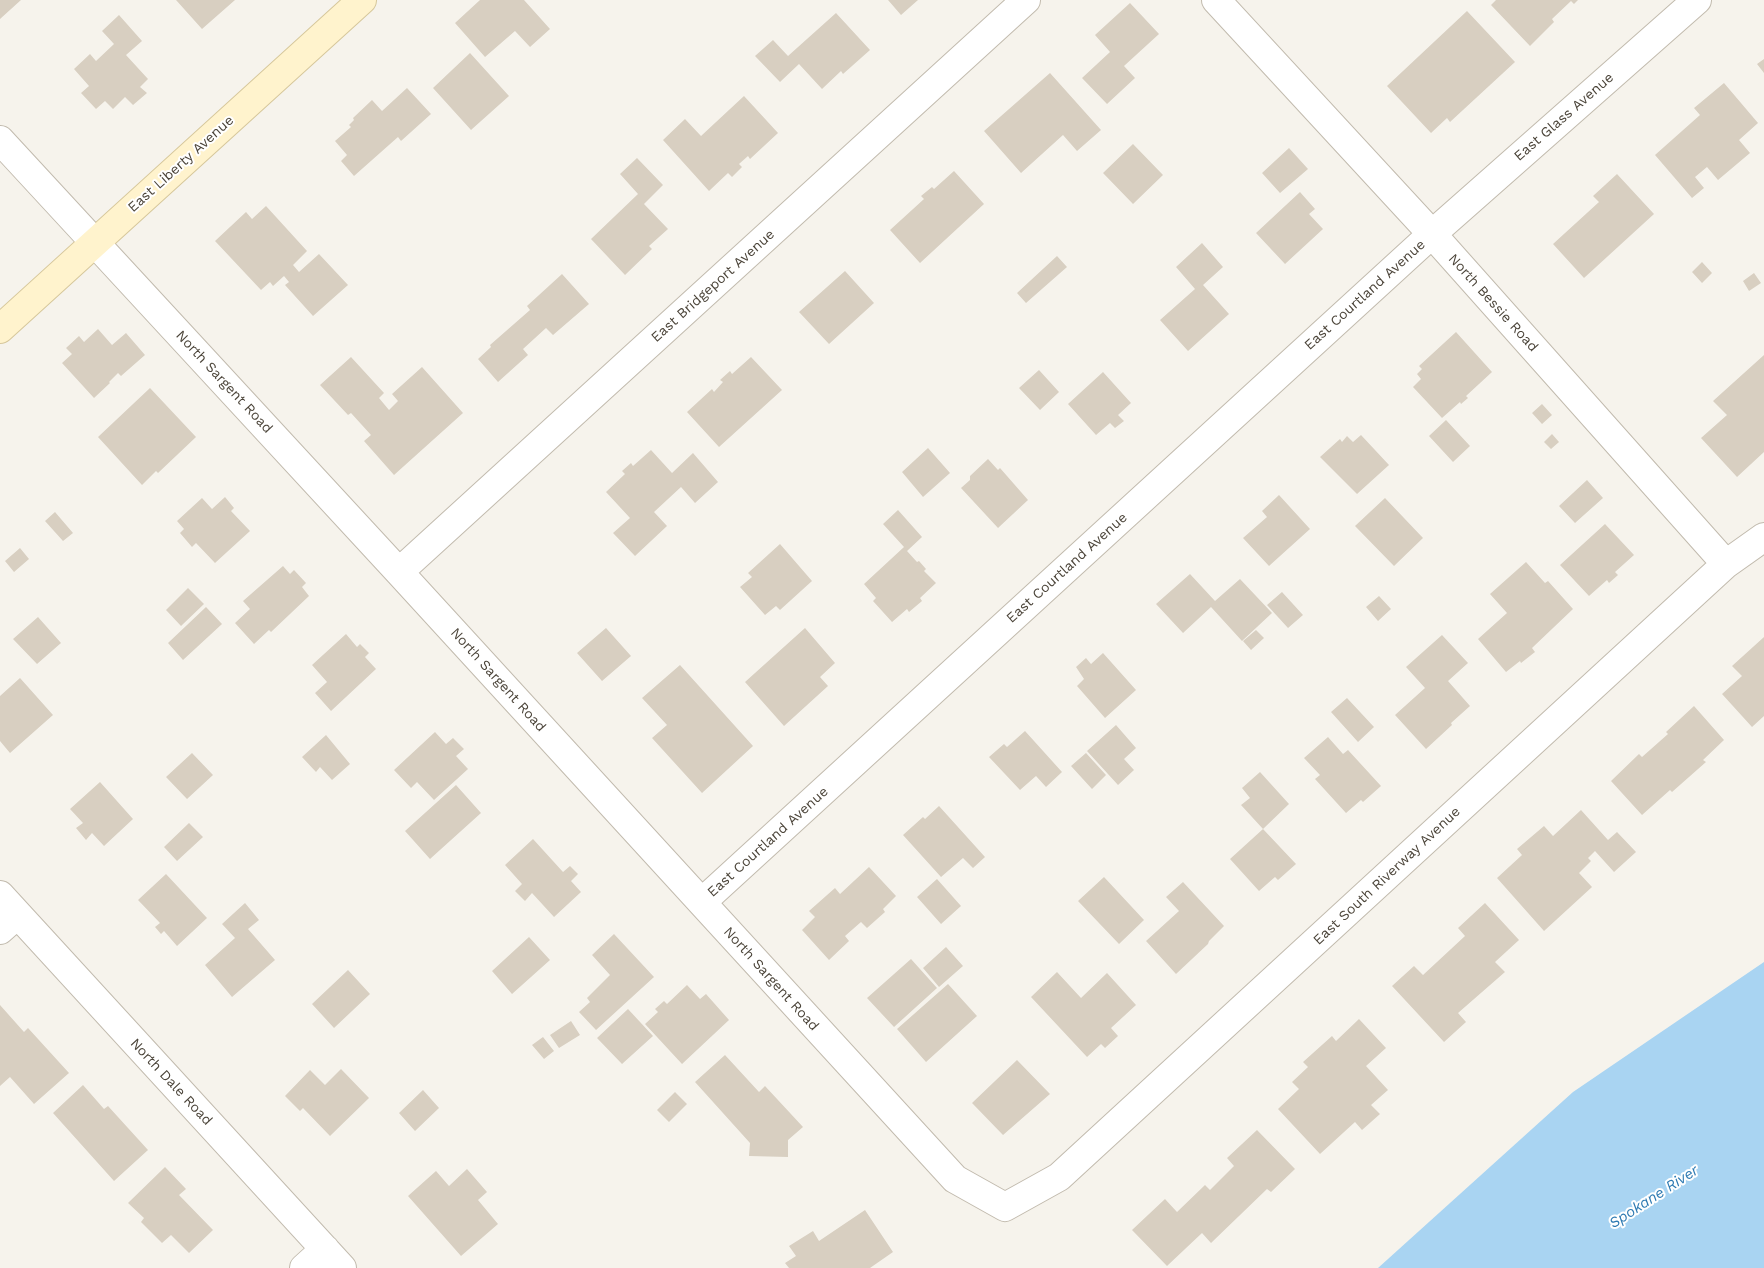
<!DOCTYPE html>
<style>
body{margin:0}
canvas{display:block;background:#f6f3ec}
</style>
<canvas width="1764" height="1268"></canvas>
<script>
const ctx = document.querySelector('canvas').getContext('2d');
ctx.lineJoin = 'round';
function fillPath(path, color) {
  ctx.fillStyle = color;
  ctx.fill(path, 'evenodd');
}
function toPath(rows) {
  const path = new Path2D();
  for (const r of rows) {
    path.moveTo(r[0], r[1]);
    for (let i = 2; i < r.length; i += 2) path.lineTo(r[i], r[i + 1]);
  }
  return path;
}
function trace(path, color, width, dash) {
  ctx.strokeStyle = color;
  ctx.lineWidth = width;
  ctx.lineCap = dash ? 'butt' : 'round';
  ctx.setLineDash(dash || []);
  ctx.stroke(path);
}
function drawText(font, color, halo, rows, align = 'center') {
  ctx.font = font + ' "Work Sans",sans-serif';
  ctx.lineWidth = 4;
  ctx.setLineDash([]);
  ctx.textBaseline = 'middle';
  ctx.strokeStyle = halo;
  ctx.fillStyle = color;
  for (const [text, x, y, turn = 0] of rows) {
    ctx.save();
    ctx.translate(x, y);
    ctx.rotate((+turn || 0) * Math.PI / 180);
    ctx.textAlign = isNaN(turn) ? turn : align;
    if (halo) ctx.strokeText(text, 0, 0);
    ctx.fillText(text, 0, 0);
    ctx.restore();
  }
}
const water = toPath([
 [1764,962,1764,1268,1378,1268,1573,1092]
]);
const building = toPath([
 [0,0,21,0,0,19],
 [176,0,235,0,202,29],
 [480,0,524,0,550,29,530,47,515,31,485,57,455,23],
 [888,0,918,0,901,15],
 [1496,0,1578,0,1574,4,1571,1,1552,19,1554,22,1530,46,1491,5],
 [1130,3,1159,34,1124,66,1135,78,1107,104,1082,78,1110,52,1095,35],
 [1467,11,1515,62,1450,122,1447,118,1431,133,1387,86],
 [836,13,870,50,843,74,841,71,822,89,799,64,780,82,755,56,773,40,788,56],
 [119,15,142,41,126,55,148,79,140,87,147,93,133,105,125,97,113,109,105,101,96,109,81,93,89,86,74,69,90,54,96,61,114,44,102,31],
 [470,53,509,96,471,130,433,88],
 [1764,59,1764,73,1757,64],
 [1050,73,1101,130,1077,151,1063,135,1021,173,984,131],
 [1724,83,1758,123,1739,140,1750,153,1718,180,1707,167,1695,177,1704,188,1692,198,1655,155,1700,115,1694,108],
 [407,88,431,114,401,141,398,137,354,176,341,161,347,155,335,141,351,127,349,125,354,120,353,118,372,100,382,111],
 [744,96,778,133,750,159,748,156,739,164,742,167,732,177,728,173,709,191,663,140,685,119,701,136],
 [1133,144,1163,175,1133,204,1103,173],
 [1289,148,1308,169,1280,193,1262,173],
 [637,158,663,185,644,204,668,229,649,246,652,249,625,275,591,239,638,194,620,174],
 [954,171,984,204,920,263,890,230,924,199,921,196,932,187,934,189],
 [1617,174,1654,214,1584,278,1553,244,1599,202,1593,196],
 [1300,192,1315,209,1309,214,1323,229,1285,264,1256,233],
 [266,206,307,251,293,265,299,272,319,254,348,285,313,316,285,285,289,282,284,276,273,286,270,282,261,290,215,241,246,212,252,219],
 [1202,243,1223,267,1203,285,1229,314,1188,351,1160,320,1195,289,1176,267],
 [1057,256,1067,267,1026,303,1017,293],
 [1702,262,1712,273,1702,283,1692,272],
 [845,271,874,303,829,344,799,312],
 [1754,273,1761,283,1749,291,1743,281],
 [562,274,589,304,553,335,546,328,523,349,528,355,498,382,478,359,491,347,490,345,530,310,527,306],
 [98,329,112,345,126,333,145,355,121,376,118,373,109,382,110,383,94,398,62,363,72,354,66,348,79,336,84,342],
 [1456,332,1492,372,1466,396,1468,398,1461,404,1460,402,1442,418,1413,387,1421,379,1417,374,1422,369,1419,366],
 [1764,355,1764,452,1737,477,1701,438,1727,415,1713,401],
 [351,357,384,393,379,398,389,410,398,401,392,394,422,367,463,413,394,475,364,441,371,435,351,413,348,415,320,385],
 [751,357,782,390,719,447,687,412,712,389,714,392,723,382,720,380,730,371,732,374],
 [1039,370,1059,392,1040,410,1019,388],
 [1103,372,1131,403,1118,415,1124,421,1115,428,1110,423,1096,435,1068,404],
 [150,388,196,437,158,473,156,471,142,485,98,437],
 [1542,404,1552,415,1542,424,1532,413],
 [1446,420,1470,446,1453,462,1429,436],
 [1552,434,1559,442,1551,449,1544,442],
 [1361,435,1389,465,1357,494,1320,457,1340,439,1342,442,1347,436,1353,442],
 [928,448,950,473,923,497,902,472],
 [651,450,672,473,693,453,718,482,695,503,681,487,654,512,667,526,635,556,613,533,630,518,606,492,625,474,622,471,631,463,633,466],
 [988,459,998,470,1000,468,1028,500,998,528,961,488,970,480,970,476],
 [1587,480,1603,498,1575,523,1559,506],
 [1279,495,1310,529,1269,566,1243,538,1267,517,1262,511],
 [225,497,234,508,231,511,250,531,215,563,196,543,192,547,180,533,184,529,177,521,202,498,212,509],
 [1385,498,1423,538,1394,566,1355,526],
 [898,510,922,537,907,551,917,562,919,561,926,569,924,571,936,583,920,598,922,601,909,612,907,609,892,622,873,601,876,598,864,584,904,547,883,524],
 [55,512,73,533,63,541,45,521],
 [1605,524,1634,555,1615,572,1618,575,1609,583,1607,580,1589,596,1560,565],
 [780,544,812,581,780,610,776,606,765,615,740,587,752,577,748,573],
 [20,548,29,559,14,572,5,561],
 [1526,562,1545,583,1548,581,1573,609,1532,648,1535,652,1521,663,1520,661,1506,672,1478,639,1507,613,1490,594],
 [283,566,290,574,294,570,306,583,302,587,309,596,271,632,269,630,254,644,235,623,250,609,243,601],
 [1190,574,1215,601,1240,579,1272,613,1242,641,1211,607,1183,633,1156,604],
 [188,588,204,604,181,626,166,610],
 [1282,592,1303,615,1288,628,1267,605],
 [1379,596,1391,609,1378,621,1366,607],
 [206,607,222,624,183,660,168,643],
 [38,617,61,643,37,664,13,639],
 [606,628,631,656,602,681,577,653],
 [805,628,835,663,820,677,828,686,784,726,745,682],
 [1256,630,1264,638,1251,650,1243,641],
 [346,634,357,647,360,644,369,653,365,657,376,669,331,711,315,693,327,682,312,665],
 [1442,635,1468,663,1448,681,1470,706,1451,723,1452,725,1426,749,1395,715,1425,688,1406,667],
 [1764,637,1764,716,1752,727,1722,694,1742,676,1732,666],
 [1103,653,1136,690,1105,718,1077,686,1084,679,1076,667,1086,658,1091,664],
 [680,665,753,746,702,793,652,738,667,725,642,698],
 [20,678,53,715,10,753,0,741,0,696],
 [1347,698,1374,727,1358,742,1331,712],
 [1694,706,1724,740,1703,760,1706,762,1672,792,1670,790,1642,815,1611,781,1639,754,1642,757,1668,734,1666,732],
 [1116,725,1136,748,1124,759,1134,770,1118,785,1087,751],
 [1025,731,1062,772,1046,787,1036,776,1020,790,989,757,1004,744,1007,747],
 [435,732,446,744,453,738,464,749,456,756,468,769,434,800,417,782,411,788,394,770],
 [326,735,350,764,332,780,320,767,316,772,302,757],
 [1328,737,1343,754,1348,750,1381,786,1363,802,1361,800,1346,813,1315,779,1320,775,1304,758],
 [192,753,213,775,187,799,166,777],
 [1086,753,1106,775,1092,789,1071,766],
 [1260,772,1289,804,1263,829,1241,805,1250,798,1242,788],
 [100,782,133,819,104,846,92,833,86,840,76,828,83,823,70,809],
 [456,785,481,813,430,859,405,831],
 [939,806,985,857,973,868,963,858,941,877,903,835,923,817,925,819],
 [1581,810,1608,840,1617,832,1636,852,1614,872,1595,851,1588,858,1591,861,1579,873,1592,887,1544,931,1497,878,1522,855,1517,849,1544,826,1553,836],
 [189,823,203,837,177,861,164,847],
 [1263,829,1296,864,1278,880,1275,877,1259,891,1230,859],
 [533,839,563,872,570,866,578,874,571,881,581,892,554,917,532,893,525,901,515,891,522,884,505,865],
 [869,867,896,896,883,909,885,912,867,928,861,922,845,936,849,941,829,960,802,930,815,917,809,911,835,888,840,894],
 [166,874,207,918,177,946,164,931,161,934,155,927,160,923,138,900],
 [1104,877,1144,920,1119,944,1078,901],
 [937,879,961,906,941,924,917,897],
 [1183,882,1224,926,1209,941,1208,944,1176,974,1146,941,1179,911,1166,897],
 [245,903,259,920,248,929,275,960,232,997,205,965,235,938,222,924],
 [1485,903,1519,940,1495,962,1505,972,1458,1013,1466,1022,1444,1042,1392,986,1414,966,1423,975,1465,936,1458,928],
 [614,934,654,977,596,1030,579,1012,590,1002,587,998,610,975,592,955],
 [529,937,550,960,512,994,492,971],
 [946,947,963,966,939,987,923,968],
 [911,959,937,988,894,1027,867,998],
 [348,970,370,994,334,1028,312,1004],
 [1057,972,1081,998,1107,973,1136,1005,1111,1028,1118,1036,1105,1048,1101,1044,1087,1057,1031,997],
 [948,984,977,1016,926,1062,897,1029],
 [687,985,700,999,706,994,729,1020,682,1064,645,1024,658,1012,655,1009,664,1001,667,1004],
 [0,1005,24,1032,28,1028,69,1073,34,1104,10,1077,0,1086],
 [628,1009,653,1036,622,1064,597,1038],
 [1359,1019,1386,1048,1366,1066,1388,1090,1371,1105,1380,1114,1362,1130,1355,1122,1320,1154,1278,1109,1299,1089,1292,1082,1308,1067,1303,1062,1332,1036,1336,1041],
 [571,1021,580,1035,559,1048,550,1035],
 [543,1037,554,1051,544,1059,532,1045],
 [725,1055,759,1092,765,1086,803,1127,788,1140,788,1157,749,1156,750,1143,695,1082],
 [1017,1060,1050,1094,1003,1135,972,1103],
 [341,1069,369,1098,330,1136,303,1108,300,1111,285,1096,310,1070,325,1085],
 [83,1085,104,1109,108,1106,148,1150,114,1181,53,1113],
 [423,1090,439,1108,415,1131,399,1113],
 [675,1092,687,1104,669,1122,657,1110],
 [1257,1130,1295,1169,1271,1192,1267,1189,1211,1243,1202,1233,1167,1266,1132,1230,1165,1199,1177,1212,1205,1185,1210,1190,1234,1166,1227,1158],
 [165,1167,186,1189,179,1195,213,1230,189,1253,171,1235,162,1243,141,1222,144,1218,128,1203],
 [467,1169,487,1192,478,1200,498,1224,461,1256,408,1196,436,1171,449,1186],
 [865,1210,893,1252,870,1268,789,1268,785,1263,796,1256,789,1246,813,1231,819,1241]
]);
const street = toPath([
 [1216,0,1432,234,1726,564],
 [0,140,399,572,955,1179,1005,1207,1059,1177,1726,564,1764,537],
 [399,572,1026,0],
 [0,895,342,1268],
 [702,902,1432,234,1697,0],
 [0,930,17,915],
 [304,1268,325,1249]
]);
const secondary = toPath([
 [0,329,362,0]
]);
const streetNames = [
 ["East Glass Avenue",1564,117,-41],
 ["East Liberty Avenue",181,164,-42],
 ["East Bridgeport Avenue",713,286,-42],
 ["East Courtland Avenue",1365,295,-42],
 ["North Bessie Road",1493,303,48],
 ["North Sargent Road",224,382,47],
 ["East Courtland Avenue",1067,568,-42],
 ["North Sargent Road",498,680,48],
 ["East Courtland Avenue",768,842,-42],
 ["East South Riverway Avenue",1387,876,-43],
 ["North Sargent Road",771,979,48],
 ["North Dale Road",171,1082,47]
];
const waterNames = [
 ["Spokane River",1654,1197,-33]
];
fillPath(water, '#a9d4f2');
fillPath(building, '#d8cfc1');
trace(street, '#c2bbae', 30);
trace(secondary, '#d6c79b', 30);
trace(street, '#fff', 28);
trace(secondary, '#fff3cd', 28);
drawText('14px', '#4b4439', '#fff', streetNames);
drawText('italic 15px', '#2e7ab2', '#fff', waterNames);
</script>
